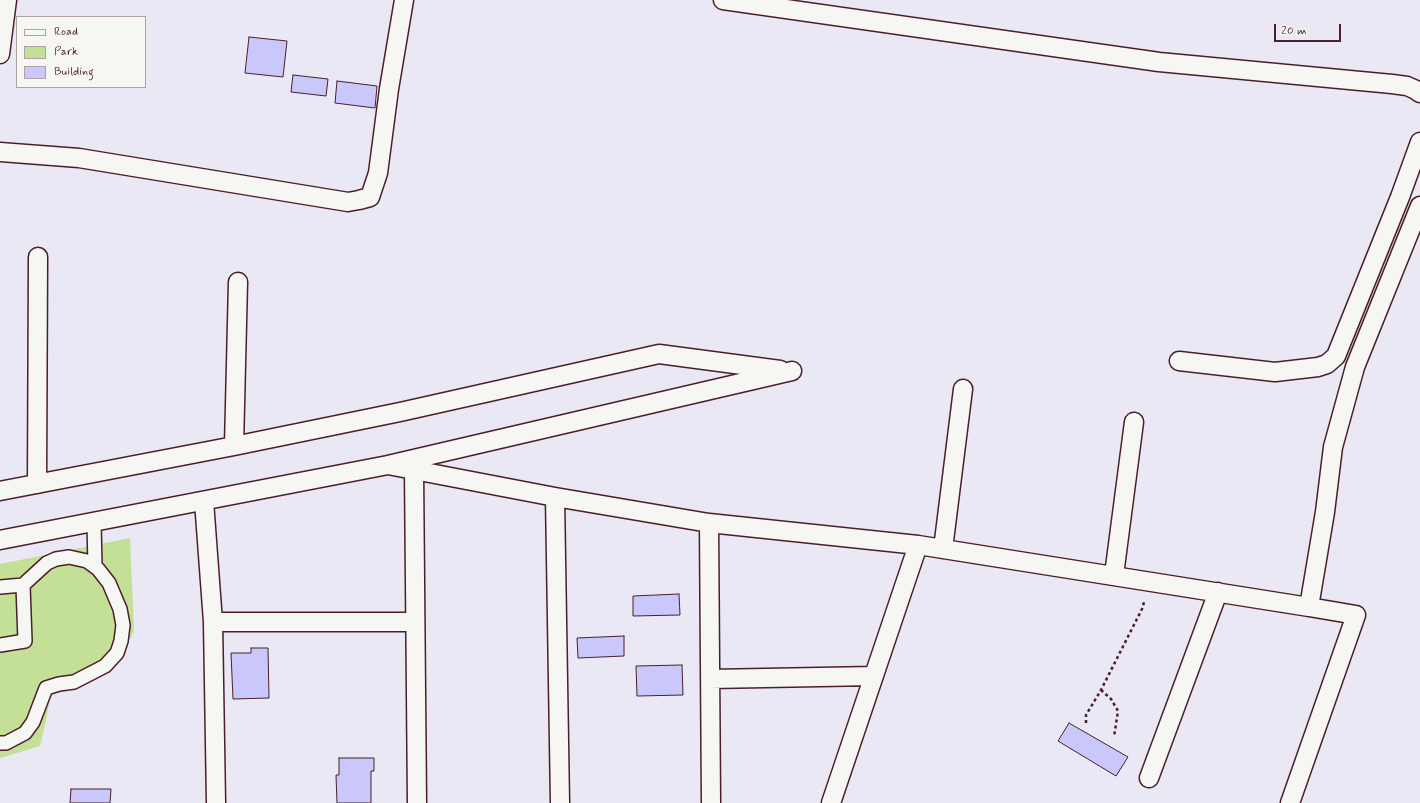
<!DOCTYPE html>
<style>
body{margin:0}
#map{position:relative;width:1420px;height:803px;overflow:hidden;background:#e9e8f4;font-family:Mynerve,sans-serif}
canvas{display:block}
.legend{position:absolute;left:16px;top:16px;width:130px;height:72px;box-sizing:border-box;background:#f6f6f2;border:1px solid #b1a0a2;margin:0;padding:5px 7px;list-style:none;font-size:12px;color:#4a1f2b}
.legend li{display:flex;align-items:center;gap:8px;height:20px}
.legend b{width:20px;border:1px solid #b1a0a2}
.scale{position:absolute;left:1274px;top:24px;width:67px;height:18px;box-sizing:border-box;border:2px solid #4a1f2b;border-top:0;padding-left:5px;font-size:12px;line-height:14px;white-space:nowrap;color:#4a1f2b;-webkit-text-stroke:3px #f6f6f2;paint-order:stroke}
</style>
<div id="map">
<canvas width="1420" height="803"></canvas>
<ul class="legend">
<li><b style="height:5px;background:#f6f6f2"></b>Road</li>
<li><b style="height:11px;background:#c4e097"></b>Park</li>
<li><b style="height:11px;background:#cac7fa"></b>Building</li>
</ul>
<div class="scale">20 m</div>
</div>
<script>
const ctx = document.querySelector('canvas').getContext('2d');
ctx.lineJoin = 'round';
function fillPath(path, color) {
  ctx.fillStyle = color;
  ctx.fill(path, 'evenodd');
}
function toPath(rows) {
  const path = new Path2D();
  for (const r of rows) {
    path.moveTo(r[0], r[1]);
    for (let i = 2; i < r.length; i += 2) path.lineTo(r[i], r[i + 1]);
  }
  return path;
}
function trace(path, color, width, dash) {
  ctx.strokeStyle = color;
  ctx.lineWidth = width;
  ctx.lineCap = dash ? 'butt' : 'round';
  ctx.setLineDash(dash || []);
  ctx.stroke(path);
}
const green = toPath([
 [130,538,134,631,119,660,95,678,71,687,51,691,46,721,40,746,0,758,0,564]
]);
const building = toPath([
 [249,37,287,41,283,77,245,73,249,37],
 [293,75,328,79,326,96,291,92,293,75],
 [337,81,377,86,375,108,335,103,337,81],
 [679,594,680,615,633,616,633,596,679,594],
 [624,636,624,656,578,658,577,638,624,636],
 [251,648,268,648,269,698,233,699,231,653,251,653,251,648],
 [682,665,683,695,637,696,636,666,682,665],
 [1069,723,1128,757,1116,776,1058,741,1069,723],
 [339,758,374,758,374,771,371,771,371,803,337,803,336,775,339,775,339,758],
 [71,789,111,789,110,803,70,803,71,789]
]);
const path = toPath([
 [1101,690,1111,699,1118,711,1114,737],
 [1086,723,1086,715,1101,690,1143,607,1144,601]
]);
const pedestrian = toPath([
 [94,522,95,567],
 [0,587,23,585,47,563,56,559,69,557,87,561,98,569,109,583,120,609,123,625,121,641,117,653,105,666,74,682,59,684,46,688,33,722,25,733,6,743,0,743],
 [0,645,25,641,23,585]
]);
const minor = toPath([
 [723,0,1159,62,1392,84,1407,86,1416,90,1420,93],
 [0,54,7,0],
 [0,152,79,158,348,202,359,200,370,197,378,173,389,89,404,0],
 [1179,361,1275,372,1318,367,1327,364,1336,356,1400,197,1420,142],
 [234,446,238,282],
 [388,465,555,497,709,523,918,545,1309,607],
 [414,470,417,803],
 [37,484,38,257],
 [0,491,234,446,400,412,659,354,780,370],
 [555,497,560,803],
 [204,501,213,622,216,803],
 [709,523,711,803],
 [0,540,388,465,792,371],
 [943,549,963,389],
 [1114,575,1134,422],
 [213,622,415,622],
 [710,679,874,676],
 [1149,778,1218,592],
 [831,803,918,545],
 [1290,803,1356,615,1309,607,1325,512,1333,447,1355,367,1420,206]
]);
fillPath(green, '#c4e097');
fillPath(building, '#cac7fa');
trace(building, '#4a1f2b', 1);
trace(pedestrian, '#4a1f2b', 16);
trace(minor, '#4a1f2b', 21);
trace(path, '#4a1f2b', 2.5, [3, 3]);
trace(pedestrian, '#f6f6f2', 13);
trace(minor, '#f6f6f2', 18);
</script>
